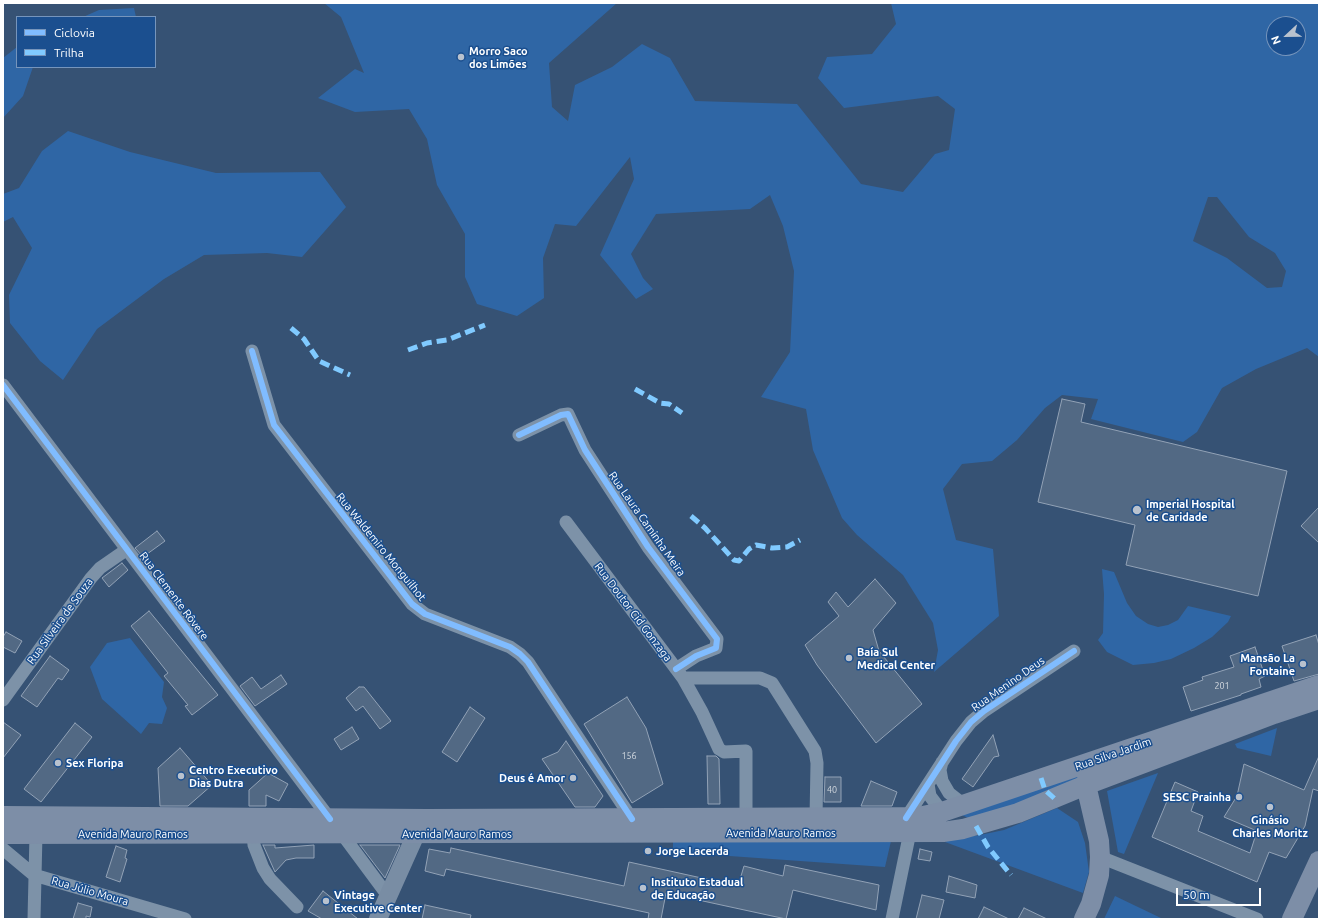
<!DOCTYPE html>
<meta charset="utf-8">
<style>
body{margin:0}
#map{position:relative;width:1322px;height:922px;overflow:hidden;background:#365274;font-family:Ubuntu,sans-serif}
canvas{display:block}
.frame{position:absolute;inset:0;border:4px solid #fff;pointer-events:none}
.legend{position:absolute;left:16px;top:16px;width:140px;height:52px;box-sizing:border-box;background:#1b4f8f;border:1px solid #7695bc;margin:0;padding:5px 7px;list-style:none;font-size:12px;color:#fff}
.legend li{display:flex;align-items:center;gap:8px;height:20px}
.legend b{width:20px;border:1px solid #7695bc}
.north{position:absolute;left:1266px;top:16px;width:40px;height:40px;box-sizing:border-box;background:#1b4f8f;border:1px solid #7695bc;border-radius:50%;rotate:248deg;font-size:11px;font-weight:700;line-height:16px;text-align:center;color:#fff}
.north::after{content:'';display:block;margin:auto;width:14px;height:18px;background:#b9c2ce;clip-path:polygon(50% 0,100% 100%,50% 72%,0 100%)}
.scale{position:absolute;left:1176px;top:888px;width:85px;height:18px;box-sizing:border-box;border:2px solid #fff;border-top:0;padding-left:5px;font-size:12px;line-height:14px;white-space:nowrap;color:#fff;-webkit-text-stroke:3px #1b4f8f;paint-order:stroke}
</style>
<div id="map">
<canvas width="1322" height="922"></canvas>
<div class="frame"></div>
<ul class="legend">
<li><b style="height:5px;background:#80bcff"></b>Ciclovia</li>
<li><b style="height:5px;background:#80caff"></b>Trilha</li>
</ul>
<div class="north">N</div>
<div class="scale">50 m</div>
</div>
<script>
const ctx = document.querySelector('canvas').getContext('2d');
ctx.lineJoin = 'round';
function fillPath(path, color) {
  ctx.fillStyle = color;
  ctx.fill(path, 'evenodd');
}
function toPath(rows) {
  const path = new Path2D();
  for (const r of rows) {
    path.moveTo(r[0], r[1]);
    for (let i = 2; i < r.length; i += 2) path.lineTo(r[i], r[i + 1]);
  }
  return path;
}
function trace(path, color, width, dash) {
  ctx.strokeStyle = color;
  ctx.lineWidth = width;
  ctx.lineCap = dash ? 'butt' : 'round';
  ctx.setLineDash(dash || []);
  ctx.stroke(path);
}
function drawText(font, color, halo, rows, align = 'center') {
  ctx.font = font + ' Ubuntu,sans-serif';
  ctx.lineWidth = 3;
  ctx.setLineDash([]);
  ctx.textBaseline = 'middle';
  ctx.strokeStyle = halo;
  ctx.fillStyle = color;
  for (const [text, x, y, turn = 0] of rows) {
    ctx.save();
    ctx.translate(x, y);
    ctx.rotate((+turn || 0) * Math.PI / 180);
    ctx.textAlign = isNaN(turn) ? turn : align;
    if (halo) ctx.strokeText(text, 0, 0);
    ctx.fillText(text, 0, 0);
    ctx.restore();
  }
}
const green = toPath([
 [324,3,617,3,549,63,552,107,568,121,575,85,612,67,642,44,670,58,695,101,797,104,861,184,903,192,935,154,949,150,955,109,938,96,844,108,818,78,827,57,872,54,896,24,891,3,1319,3,1319,357,1307,348,1256,369,1222,388,1197,432,1183,442,1091,419,1098,399,1062,395,1045,408,1017,440,992,461,962,464,943,489,956,540,993,549,999,616,934,672,938,650,933,623,903,575,857,535,842,518,813,450,806,409,761,397,790,352,794,271,783,226,770,195,750,209,656,214,631,254,643,278,653,289,636,299,600,255,634,179,630,157,576,226,555,224,543,258,544,298,517,316,477,304,465,277,465,234,437,185,427,139,409,109,355,112,318,98,355,69,364,73,341,17],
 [1274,24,1298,24,1298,48,1274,48],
 [1208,197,1217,197,1249,237,1275,253,1286,271,1282,287,1267,288,1227,258,1193,241],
 [134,8,136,17,83,17,99,10],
 [17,47,17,67,33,67,23,96,3,118,3,58],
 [68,131,130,152,216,173,320,172,346,207,302,257,267,253,204,255,164,279,97,329,63,380,40,361,10,323,9,295,32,248,13,217,3,222,3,194,19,188,42,151],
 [1102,569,1114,572,1127,603,1136,616,1148,624,1158,627,1168,625,1178,620,1188,606,1231,616,1228,622,1212,637,1194,648,1171,659,1154,663,1133,665,1107,652,1098,640,1103,633,1104,594],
 [130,638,164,682,162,697,167,708,162,724,149,723,141,734,102,699,90,667,107,643],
 [1277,728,1271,756,1237,748,1235,744],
 [1080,773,1075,785,1018,807,968,818,960,814],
 [1158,773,1124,854,1118,852,1107,791],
 [1057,808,1078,822,1085,843,1089,872,1083,893,945,842,950,839,980,835,1004,830],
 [891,841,885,867,673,852,673,842],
 [1115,896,1163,919,1104,919]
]);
const building = toPath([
 [1062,399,1085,404,1081,422,1287,471,1258,596,1126,565,1135,525,1038,502,1062,399],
 [1319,507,1319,543,1301,526,1319,507],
 [157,531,165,541,143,557,135,548,157,531],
 [122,563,128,570,109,587,102,578,122,563],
 [875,579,896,603,873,630,879,651,922,704,876,743,817,665,805,645,839,616,828,602,836,592,848,607,875,579],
 [149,611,218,695,192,715,185,706,188,705,164,676,168,673,131,626,149,611],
 [6,632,22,641,15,653,3,647,3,637,6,632],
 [1316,635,1319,645,1319,674,1294,681,1282,646,1316,635],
 [1255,647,1265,676,1259,679,1261,687,1241,694,1241,695,1191,711,1183,687,1203,680,1202,677,1234,667,1230,656,1255,647],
 [50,656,69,670,62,680,58,678,37,707,21,696,50,656],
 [281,675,287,684,255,706,240,686,252,677,261,689,281,675],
 [359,687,364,687,391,721,380,729,363,706,356,711,346,698,359,687],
 [627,697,646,728,663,784,632,803,584,724,627,697],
 [470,707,485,718,457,762,442,752,470,707],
 [3,722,21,735,3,758,3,722],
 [75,723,92,737,41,802,24,789,75,723],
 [352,727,359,739,341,750,334,739,352,727],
 [993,735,999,756,994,757,973,787,962,779,993,735],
 [566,741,603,796,595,807,575,807,542,759,558,752,566,741],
 [180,748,212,785,188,806,160,806,158,768,180,748],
 [707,756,716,756,719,759,720,804,708,804,707,756],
 [1319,756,1319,791,1313,789,1305,826,1286,858,1269,852,1257,882,1152,837,1175,782,1198,792,1191,811,1203,816,1198,831,1250,853,1257,831,1224,817,1237,796,1244,764,1304,790,1319,756],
 [268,773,288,784,279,801,266,795,266,806,249,806,249,790,268,773],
 [825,777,841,777,841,802,824,802,825,777],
 [871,781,897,792,892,806,861,806,871,781],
 [263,845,275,845,275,848,314,845,314,858,296,858,286,860,275,872,263,845],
 [360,845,400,845,385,878,360,845],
 [116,846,127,850,125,858,127,859,120,882,106,877,116,846],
 [451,848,624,886,629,862,738,886,744,866,783,876,785,865,879,885,876,910,793,890,786,919,666,893,661,919,648,919,649,913,446,869,444,876,425,871,429,849,450,853,451,848],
 [920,849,932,852,930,861,918,859,920,849],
 [949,876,977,885,975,898,946,892,949,876],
 [323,891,358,919,322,919,308,911,323,891],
 [922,895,944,900,939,919,916,919,922,895],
 [78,903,92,907,90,917,86,916,86,919,73,919,78,903],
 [425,905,471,915,470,919,422,919,425,905],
 [984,907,1009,919,978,919,984,907],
 [1024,908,1047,919,1018,919,1024,908]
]);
const street = toPath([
 [252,351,274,425,412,604,425,614,510,647,520,654,528,662,632,819],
 [3,385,330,819],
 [519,435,561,415,568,414,585,450,648,547,717,639,716,648,696,656,676,669],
 [566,522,683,678,702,712,719,749,724,752,746,751,746,817],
 [683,678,760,678,772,683,815,751,817,763,816,818],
 [3,700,91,578,100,568,126,550],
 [942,762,940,770,942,781,949,793,963,804],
 [928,784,930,796,942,812],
 [906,818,956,741,971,722,984,711,1074,651],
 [253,834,254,845,263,868,270,879,297,907],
 [342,834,388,896],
 [3,849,34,875,185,919],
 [1100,857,1257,919],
 [34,919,36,834],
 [892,919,910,832]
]);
const secondary = toPath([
 [378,919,416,834]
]);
const primary = toPath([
 [3,816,427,819,918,817,942,812,1319,685],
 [3,834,943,832,963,829,1018,813,1086,785,1274,714,1319,699],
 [1084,919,1091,904,1099,875,1100,857,1099,841,1086,785,1088,774],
 [1292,919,1319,861]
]);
const quiet = toPath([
 [291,328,304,339,319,361,350,375],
 [408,350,427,343,447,340,485,325],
 [635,389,660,403,669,404,682,413],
 [691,516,705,528,734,560,739,561,749,549,756,545,772,548,787,547,800,540],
 [1041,778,1045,790,1055,799],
 [976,826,988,847,1011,875]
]);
const cycleway = toPath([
 [252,351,274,425,412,604,425,614,510,647,520,654,528,662,632,819],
 [3,385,330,819],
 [519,435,561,415,568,414,585,450,648,547,717,639,716,648,696,656,676,669],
 [906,818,956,741,971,722,984,711,1074,651]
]);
const markers = [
 [461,57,4,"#b9c2ce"],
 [1137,510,5,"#b9c2ce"],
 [849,658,4,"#b9c2ce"],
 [1303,664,4,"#b9c2ce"],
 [58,763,4,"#b9c2ce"],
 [181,776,4,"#b9c2ce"],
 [573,778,4,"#b9c2ce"],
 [1239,797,4,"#b9c2ce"],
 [1270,807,4,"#b9c2ce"],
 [648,851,4,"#b9c2ce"],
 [643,888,4,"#b9c2ce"],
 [326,901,4,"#b9c2ce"]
];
const numberNames = [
 ["201",1222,686],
 ["156",629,756],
 ["40",832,790]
];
const poiNames = [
 ["Morro Saco",469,51],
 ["dos Limões",469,64],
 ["Imperial Hospital",1146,504],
 ["de Caridade",1146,517],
 ["Baía Sul",857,652],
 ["Medical Center",857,665],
 ["Mansão La",1295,658,"right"],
 ["Fontaine",1295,671,"right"],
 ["Sex Floripa",66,763],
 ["Centro Executivo",189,770],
 ["Dias Dutra",189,783],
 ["Deus é Amor",565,778,"right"],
 ["SESC Prainha",1231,797,"right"],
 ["Ginásio",1270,820,"center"],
 ["Charles Moritz",1270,833,"center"],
 ["Jorge Lacerda",656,851],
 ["Instituto Estadual",651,882],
 ["de Educação",651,895],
 ["Vintage",334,895],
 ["Executive Center",334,908]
];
const streetNames = [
 ["Rua Laura Caminha Meira",647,524,55],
 ["Rua Waldemiro Monguilhot",381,547,51],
 ["Rua Clemente Rôvere",174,596,53],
 ["Rua Doutor Cid Gonzaga",633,612,53],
 ["Rua Silveira de Souza",60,621,-54],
 ["Rua Menino Deus",1008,684,-35],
 ["Rua Silva Jardim",1113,754,-19],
 ["Avenida Mauro Ramos",781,833],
 ["Avenida Mauro Ramos",133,834],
 ["Avenida Mauro Ramos",457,834],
 ["Rua Júlio Moura",90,891,16]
];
fillPath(green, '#2f66a5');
fillPath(building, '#526984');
trace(building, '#92a2b6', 1);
trace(street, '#7d92a8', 13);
trace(secondary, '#798da4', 18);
trace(primary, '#7d8ea7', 20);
trace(quiet, '#80caff', 5, [10, 5]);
trace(cycleway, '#80bcff', 6);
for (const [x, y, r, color] of markers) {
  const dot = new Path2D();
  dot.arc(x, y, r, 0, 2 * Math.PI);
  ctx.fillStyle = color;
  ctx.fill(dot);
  trace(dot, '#1b4f8f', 1.5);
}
drawText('9px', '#d4dae0', null, numberNames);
drawText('bold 11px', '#fff', '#1b4f8f', poiNames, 'left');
drawText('11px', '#fff', '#1b4f8f', streetNames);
</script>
